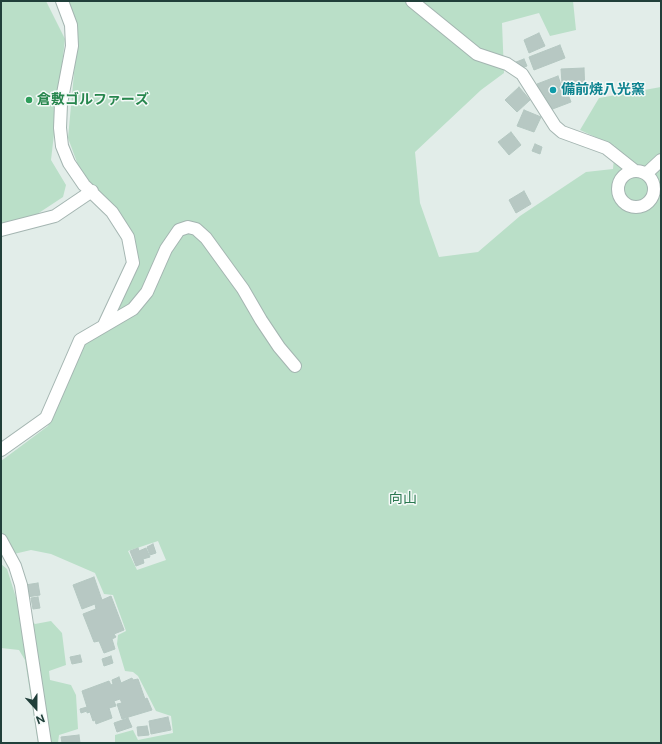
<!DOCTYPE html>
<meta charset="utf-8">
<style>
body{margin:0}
#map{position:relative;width:662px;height:744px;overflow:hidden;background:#e2ede9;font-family:"Public Sans",sans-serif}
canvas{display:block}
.frame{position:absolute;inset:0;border:2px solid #213f3a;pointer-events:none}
.north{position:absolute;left:16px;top:688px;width:40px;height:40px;-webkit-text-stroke:3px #f3f9f7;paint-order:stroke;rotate:159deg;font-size:11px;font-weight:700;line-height:16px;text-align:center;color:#213f3a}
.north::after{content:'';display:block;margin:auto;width:14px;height:18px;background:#213f3a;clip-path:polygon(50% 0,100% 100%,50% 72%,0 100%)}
</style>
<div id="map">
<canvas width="662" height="744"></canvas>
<div class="frame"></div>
<div class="north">N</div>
</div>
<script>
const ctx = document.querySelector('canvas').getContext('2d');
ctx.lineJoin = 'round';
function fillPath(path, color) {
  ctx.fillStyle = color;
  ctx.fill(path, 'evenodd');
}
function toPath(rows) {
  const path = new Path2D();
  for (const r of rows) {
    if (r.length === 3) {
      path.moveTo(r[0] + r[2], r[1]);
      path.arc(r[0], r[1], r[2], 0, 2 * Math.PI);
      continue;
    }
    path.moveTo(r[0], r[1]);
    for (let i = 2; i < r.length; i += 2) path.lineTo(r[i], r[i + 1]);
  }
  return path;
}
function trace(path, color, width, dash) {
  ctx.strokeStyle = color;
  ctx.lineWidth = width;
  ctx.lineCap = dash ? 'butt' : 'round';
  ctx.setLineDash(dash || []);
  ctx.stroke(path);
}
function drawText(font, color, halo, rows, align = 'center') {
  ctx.font = font + ' "Public Sans","Noto Sans JP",sans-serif';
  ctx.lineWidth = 3;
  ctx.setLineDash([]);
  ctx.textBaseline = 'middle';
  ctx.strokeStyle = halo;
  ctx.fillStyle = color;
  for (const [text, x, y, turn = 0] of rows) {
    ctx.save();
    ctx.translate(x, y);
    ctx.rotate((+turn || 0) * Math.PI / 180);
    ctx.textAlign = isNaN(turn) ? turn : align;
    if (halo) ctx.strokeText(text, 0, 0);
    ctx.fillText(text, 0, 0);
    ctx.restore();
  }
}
const green = toPath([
 [1,1,46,1,65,39,51,160,66,185,63,197,16,228,1,233],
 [66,1,573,1,576,30,550,36,539,13,502,23,504,73,481,90,415,152,420,203,439,257,478,252,520,216,586,172,613,169,615,146,580,130,599,98,661,87,661,743,115,743,115,735,133,730,138,740,173,733,171,716,156,711,138,676,133,672,125,671,117,644,118,635,126,631,113,595,104,594,95,573,51,554,31,550,1,557,1,461,48,426,84,344,110,330,133,242,123,218,90,184,78,165,68,138,76,52],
 [158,541,166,560,137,570,128,551],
 [1,564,7,569,20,610,35,624,51,621,62,633,66,665,49,671,50,680,71,685,76,695,78,729,59,735,58,743,38,743,25,660,19,650,1,648]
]);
const building = toPath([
 [539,33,545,46,529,53,524,40,539,33],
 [560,45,565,58,534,70,529,57,560,45],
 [524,59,527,66,519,69,516,62,524,59],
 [584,68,585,94,568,94,568,83,562,83,561,69,584,68],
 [558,76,561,85,564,84,571,102,550,110,545,96,542,97,537,84,558,76],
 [519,87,530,100,517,112,505,100,519,87],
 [524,110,541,117,534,132,517,126,524,110],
 [511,132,521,145,509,155,498,142,511,132],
 [535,144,542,147,540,154,532,151,535,144],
 [524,191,531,204,516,213,509,200,524,191],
 [153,544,156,553,150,555,147,547,153,544],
 [138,548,139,551,146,548,150,557,143,559,144,563,136,566,130,551,138,548],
 [94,577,102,600,111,596,124,630,114,634,116,637,112,639,115,649,104,653,99,641,94,642,83,614,96,609,95,604,82,609,73,585,94,577],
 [38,583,40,595,27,597,25,585,38,583],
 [38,597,40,608,33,609,31,598,38,597],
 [80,655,82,662,72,664,70,657,80,655],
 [111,656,113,663,104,666,102,659,111,656],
 [119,677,121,683,132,678,133,680,138,679,145,699,147,698,152,710,122,719,117,704,122,703,120,699,114,701,116,706,109,708,112,718,96,724,95,720,93,721,90,712,87,713,87,711,81,713,80,709,87,707,82,691,109,681,111,685,113,684,112,680,119,677],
 [168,717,171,730,151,734,149,721,168,717],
 [128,718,132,727,117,732,114,723,128,718],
 [147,726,149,735,138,736,137,727,147,726],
 [79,735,80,743,62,743,61,737,79,735]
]);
const street = toPath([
 [62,1,71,25,72,46,61,104,60,128,62,146,69,163,84,185,112,212,128,237,133,263,104,325],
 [412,1,477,54,507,64,522,74,555,126,562,132,606,148,635,171],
 [636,189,18],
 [646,174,661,160],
 [1,230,55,216,92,191],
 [1,450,46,418,80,340,133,309,147,292,166,249,179,230,188,227,196,229,206,238,243,289,261,320,279,347,295,366],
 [1,540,15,566,21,585,45,743]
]);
const markers = [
 [553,90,4,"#0f9aa8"],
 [29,100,4,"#2e9e5b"]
];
const cultureNames = [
 ["備前焼八光窯",561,90]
];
const leisureNames = [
 ["倉敷ゴルファーズ",37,100]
];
const parkNames = [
 ["向山",403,499]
];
fillPath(green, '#badfc8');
fillPath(building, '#b7c8c3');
trace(building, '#b4c7c1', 1);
trace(street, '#a4b5b1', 14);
trace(street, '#fff', 12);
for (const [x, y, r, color] of markers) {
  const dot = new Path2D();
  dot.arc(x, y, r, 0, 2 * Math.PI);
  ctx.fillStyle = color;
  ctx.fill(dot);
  trace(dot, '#f3f9f7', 1.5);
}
drawText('bold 14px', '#0d838f', '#f3f9f7', cultureNames, 'left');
drawText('bold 14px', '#27864d', '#f3f9f7', leisureNames, 'left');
drawText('14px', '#2a7750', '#f3f9f7', parkNames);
</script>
